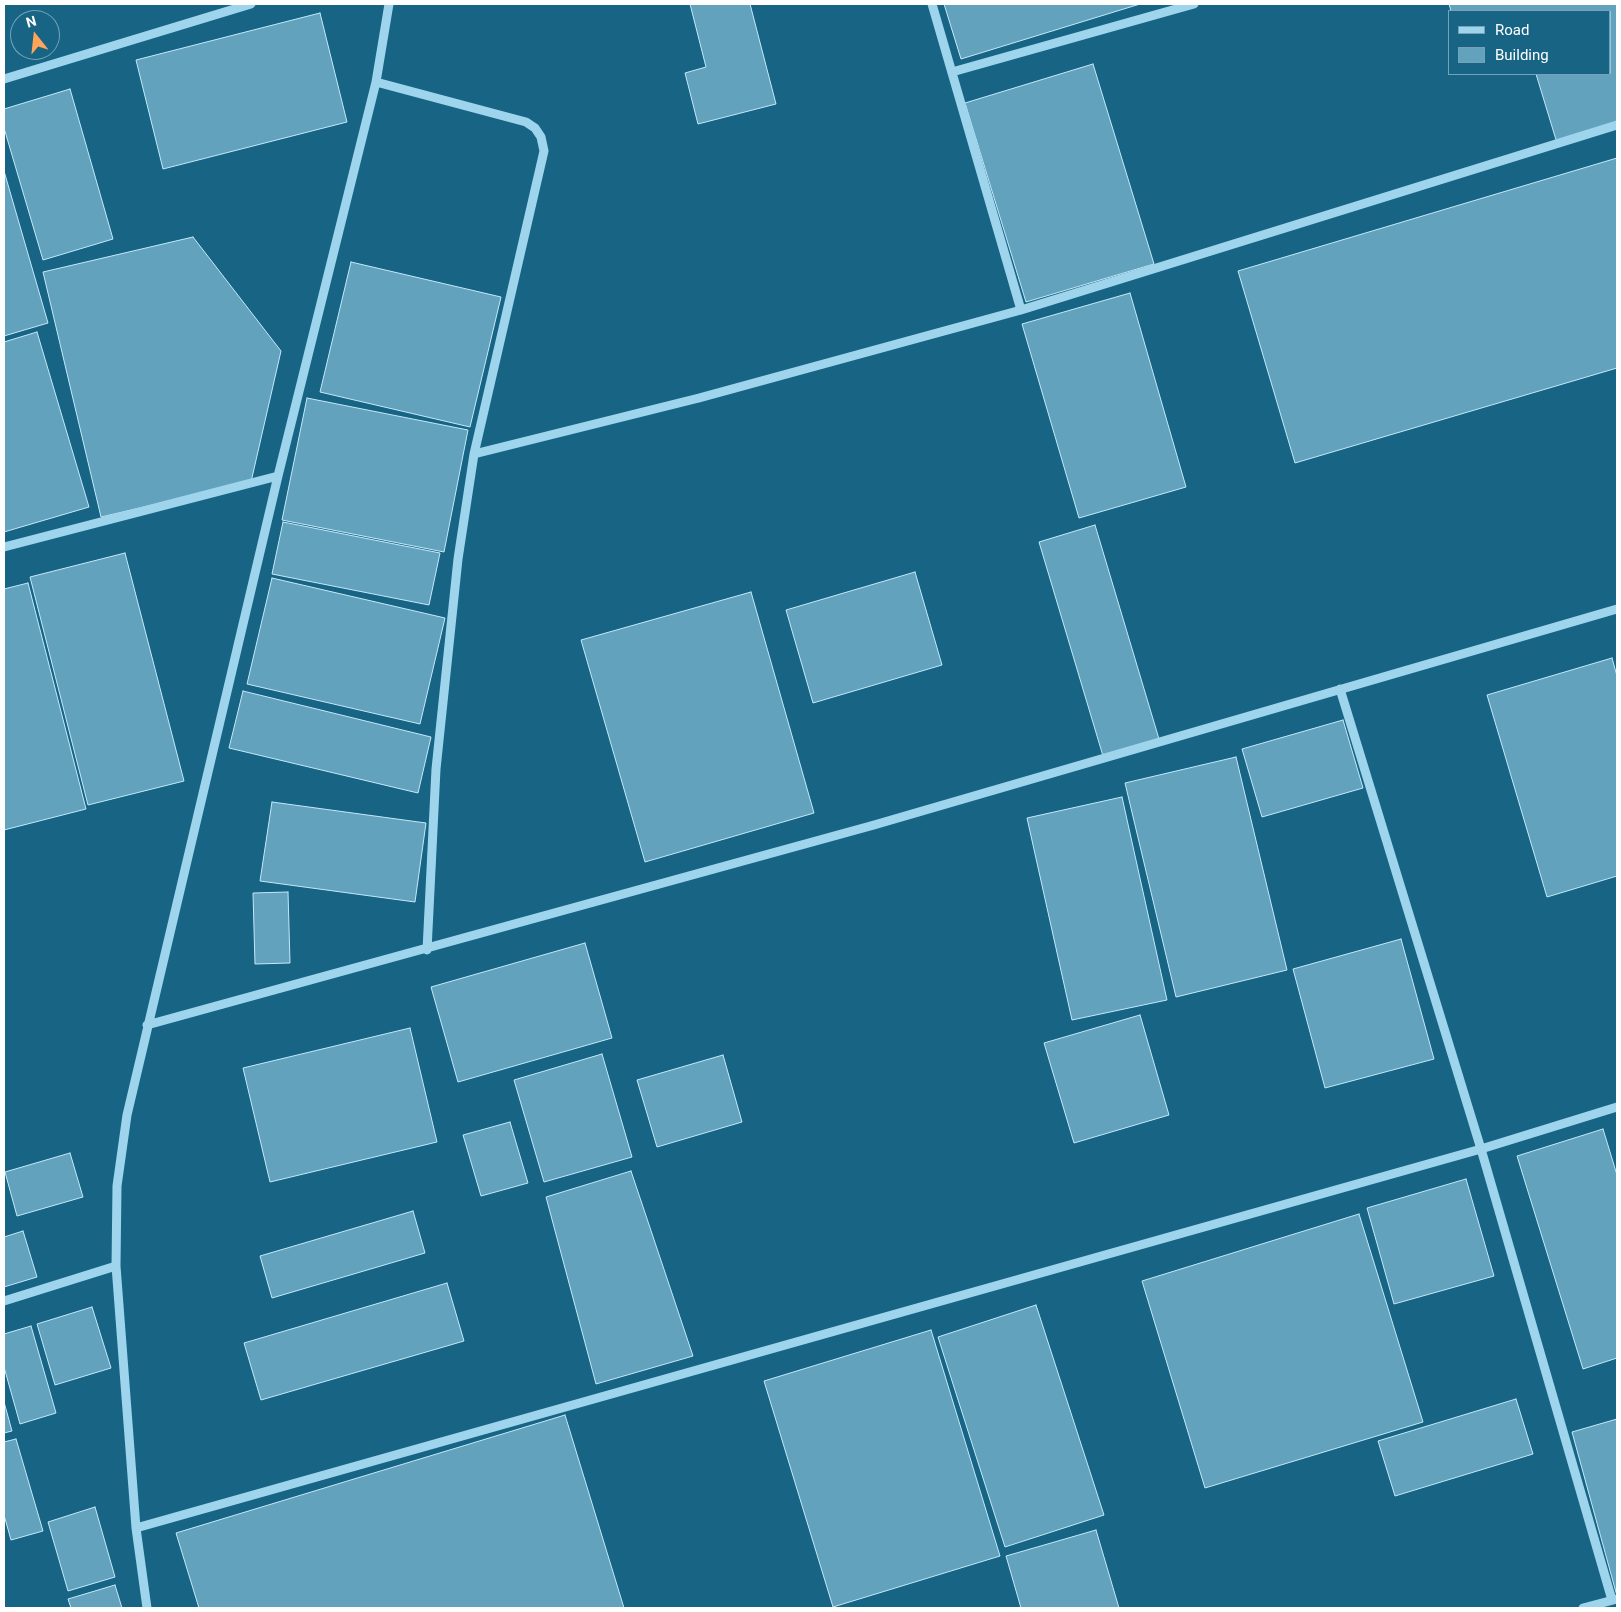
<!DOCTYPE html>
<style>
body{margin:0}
#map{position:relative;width:1621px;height:1612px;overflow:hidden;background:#186485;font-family:Roboto,sans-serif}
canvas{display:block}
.frame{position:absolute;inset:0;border:5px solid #fff;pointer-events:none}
.legend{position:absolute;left:1448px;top:10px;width:162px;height:65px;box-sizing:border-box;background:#186485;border:1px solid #74a2b6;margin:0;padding:6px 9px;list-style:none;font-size:15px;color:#fff}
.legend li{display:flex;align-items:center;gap:10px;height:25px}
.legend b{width:25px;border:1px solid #74a2b6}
.north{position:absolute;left:10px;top:10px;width:50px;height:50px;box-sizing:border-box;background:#186485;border:1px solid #74a2b6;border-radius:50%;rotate:344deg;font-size:14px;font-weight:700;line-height:20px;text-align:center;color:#fff}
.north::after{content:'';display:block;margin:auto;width:18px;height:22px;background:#ffa559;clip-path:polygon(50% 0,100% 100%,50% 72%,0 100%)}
</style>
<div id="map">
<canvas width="1621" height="1612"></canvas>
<div class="frame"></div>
<ul class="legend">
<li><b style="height:6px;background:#9ed5ed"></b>Road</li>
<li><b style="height:14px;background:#63a2bd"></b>Building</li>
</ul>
<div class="north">N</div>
</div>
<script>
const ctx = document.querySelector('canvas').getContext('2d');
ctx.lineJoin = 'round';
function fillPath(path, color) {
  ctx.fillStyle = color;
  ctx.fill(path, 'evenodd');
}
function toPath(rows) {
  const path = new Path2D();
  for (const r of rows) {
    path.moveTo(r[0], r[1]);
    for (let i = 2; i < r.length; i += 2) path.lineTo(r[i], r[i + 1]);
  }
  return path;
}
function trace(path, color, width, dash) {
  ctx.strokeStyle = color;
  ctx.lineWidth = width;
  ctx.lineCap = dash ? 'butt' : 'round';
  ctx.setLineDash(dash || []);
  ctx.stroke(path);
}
const building = toPath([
 [690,4,750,4,776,104,698,124,685,73,706,67,690,4],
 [944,4,1140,4,961,59,944,4],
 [1449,4,1617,4,1617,124,1557,143,1536,74,1610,74,1610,11,1451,11,1449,4],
 [320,13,347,122,163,169,136,60,320,13],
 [1093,64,1154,264,1026,302,965,103,1093,64],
 [70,89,113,239,43,260,4,128,4,109,70,89],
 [1617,158,1617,368,1295,463,1238,271,1617,158],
 [4,171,48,323,4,336,4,171],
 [193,237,281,351,251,482,101,517,43,272,193,237],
 [351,262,501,297,470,427,320,392,351,262],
 [1130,293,1186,487,1079,518,1022,324,1130,293],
 [37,332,89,507,4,532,4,342,37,332],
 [307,398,468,430,444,552,282,520,307,398],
 [283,522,440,553,429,605,272,574,283,522],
 [1095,525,1159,739,1103,756,1039,542,1095,525],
 [125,553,184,781,88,805,30,577,125,553],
 [915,572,942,665,813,703,786,610,915,572],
 [272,578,445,618,420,724,247,684,272,578],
 [28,583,86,809,4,830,4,589,28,583],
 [751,592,814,813,645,862,581,640,751,592],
 [1612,658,1617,676,1617,876,1547,897,1487,695,1612,658],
 [243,691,431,737,418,793,229,748,243,691],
 [1343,720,1363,788,1262,817,1242,749,1343,720],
 [1236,757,1287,970,1176,997,1125,783,1236,757],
 [1122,797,1167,1000,1072,1020,1027,818,1122,797],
 [272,802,426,823,415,902,260,881,272,802],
 [288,892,290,963,255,964,253,893,288,892],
 [1401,939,1434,1059,1325,1088,1293,969,1401,939],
 [585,943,612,1038,458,1082,431,987,585,943],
 [1140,1015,1169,1115,1074,1143,1044,1043,1140,1015],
 [410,1028,437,1142,270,1182,243,1068,410,1028],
 [602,1054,632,1157,544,1182,514,1080,602,1054],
 [723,1055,742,1122,657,1147,637,1080,723,1055],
 [510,1122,528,1183,481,1196,463,1135,510,1122],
 [1603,1129,1617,1175,1617,1358,1583,1369,1517,1156,1603,1129],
 [70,1153,83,1197,17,1216,5,1172,70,1153],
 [631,1171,693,1356,596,1384,546,1197,631,1171],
 [1466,1179,1494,1276,1394,1304,1367,1208,1466,1179],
 [413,1211,425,1253,272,1298,260,1256,413,1211],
 [1359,1214,1423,1422,1205,1488,1142,1281,1359,1214],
 [23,1231,37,1277,4,1287,4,1237,23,1231],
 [447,1283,464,1341,261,1400,244,1343,447,1283],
 [1036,1305,1104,1515,1005,1547,938,1337,1036,1305],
 [92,1307,111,1368,55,1385,37,1324,92,1307],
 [31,1326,56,1413,20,1424,4,1367,4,1334,31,1326],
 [931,1330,1000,1556,833,1607,764,1381,931,1330],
 [1516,1399,1533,1454,1395,1496,1378,1441,1516,1399],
 [4,1402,12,1431,4,1433,4,1402],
 [565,1415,624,1608,199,1608,176,1533,565,1415],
 [1617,1419,1617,1596,1572,1432,1617,1419],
 [16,1439,43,1531,11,1540,4,1515,4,1442,16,1439],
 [95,1507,115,1577,68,1591,48,1522,95,1507],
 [1096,1530,1119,1608,1021,1608,1006,1556,1096,1530],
 [115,1585,122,1608,71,1608,68,1599,115,1585]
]);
const minor = toPath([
 [932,4,1021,310],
 [952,72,1194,4],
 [4,79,251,4],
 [376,82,526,122,535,128,541,137,544,151,474,454,458,559,436,769,427,950],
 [474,454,699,398,1021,310,1617,125],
 [4,547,278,476],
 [1340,689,1481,1149,1612,1600],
 [147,1025,874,825,1617,609],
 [4,1301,116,1266],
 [136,1528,1481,1149,1617,1107],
 [147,1608,136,1528,116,1266,117,1186,127,1115,278,476,376,82,389,4],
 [1583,1608,1617,1599]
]);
fillPath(building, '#63a2bd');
trace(building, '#c3e9f9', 1);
trace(minor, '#9ed5ed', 9);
</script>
